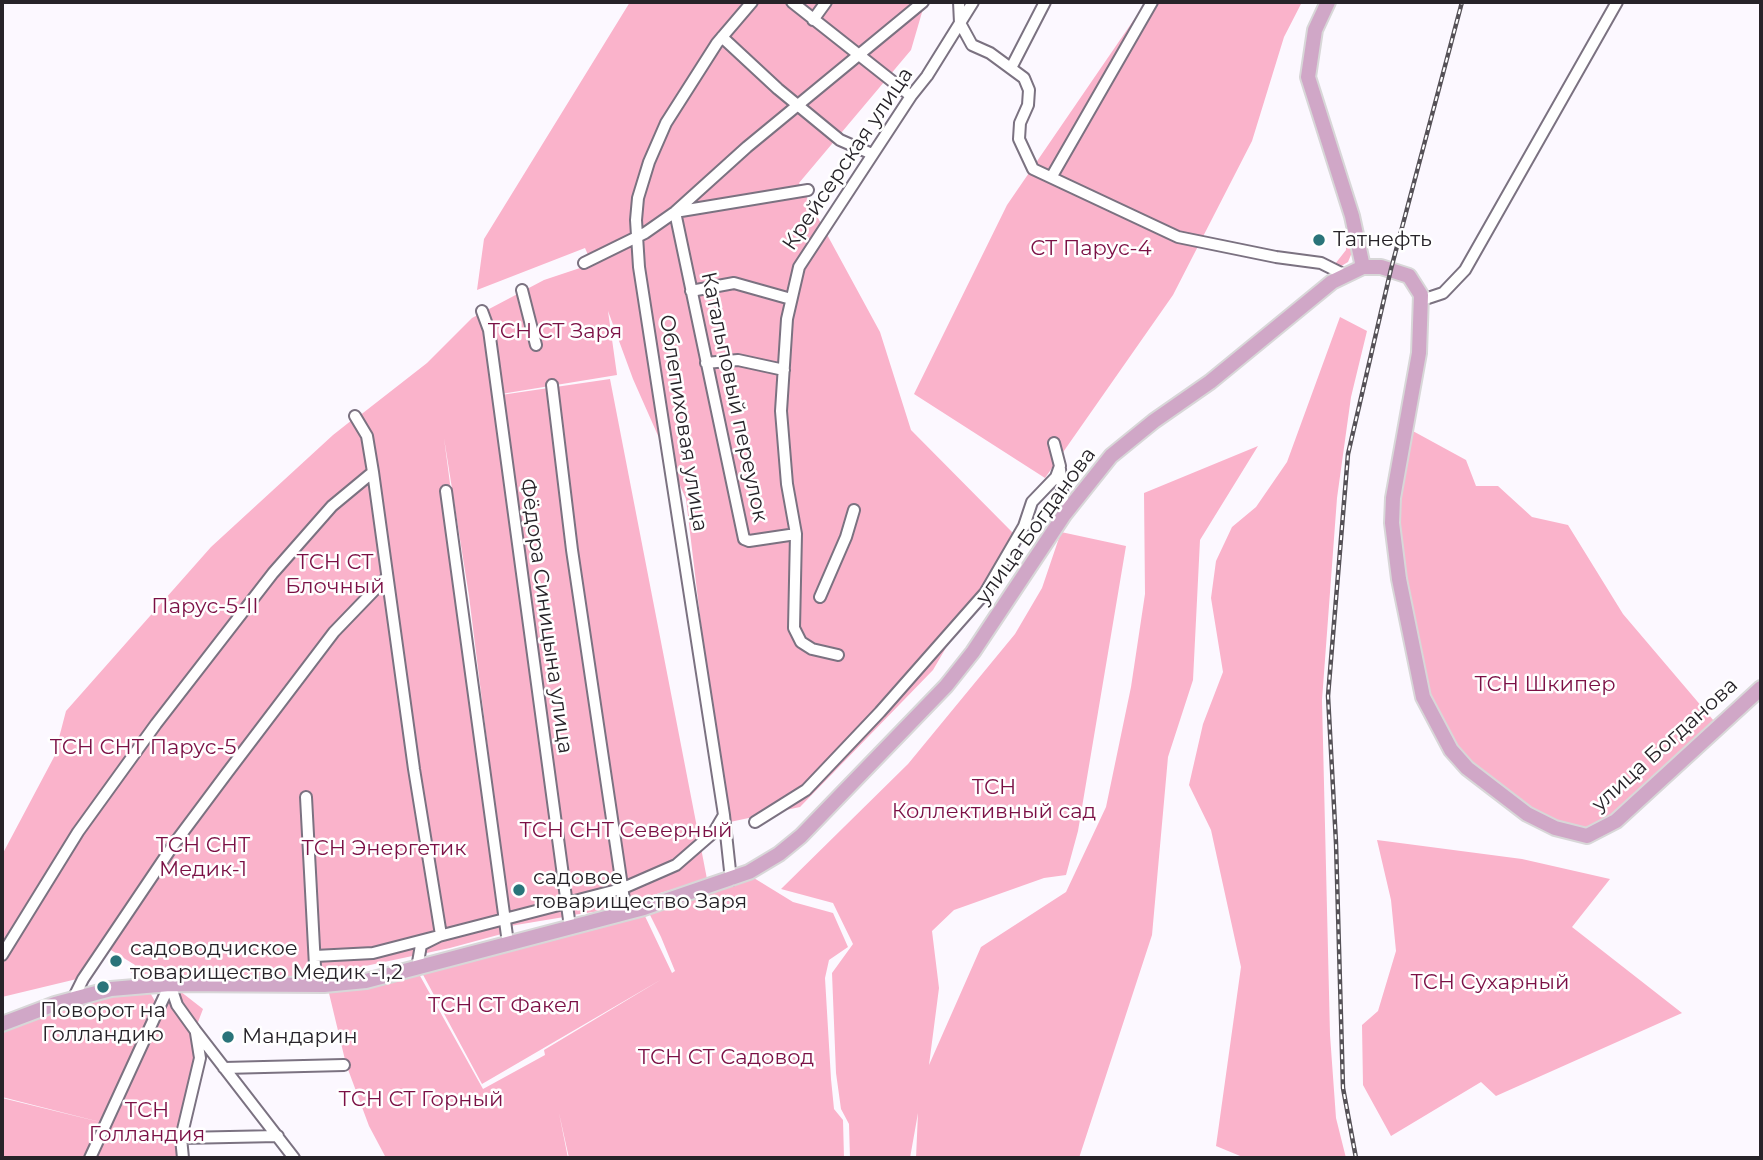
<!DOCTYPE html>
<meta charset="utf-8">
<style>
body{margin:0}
#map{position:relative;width:1763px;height:1160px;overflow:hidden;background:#fcf8ff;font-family:Montserrat,sans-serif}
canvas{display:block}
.frame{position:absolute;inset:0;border:4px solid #272329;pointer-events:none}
</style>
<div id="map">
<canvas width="1763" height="1160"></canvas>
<div class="frame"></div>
</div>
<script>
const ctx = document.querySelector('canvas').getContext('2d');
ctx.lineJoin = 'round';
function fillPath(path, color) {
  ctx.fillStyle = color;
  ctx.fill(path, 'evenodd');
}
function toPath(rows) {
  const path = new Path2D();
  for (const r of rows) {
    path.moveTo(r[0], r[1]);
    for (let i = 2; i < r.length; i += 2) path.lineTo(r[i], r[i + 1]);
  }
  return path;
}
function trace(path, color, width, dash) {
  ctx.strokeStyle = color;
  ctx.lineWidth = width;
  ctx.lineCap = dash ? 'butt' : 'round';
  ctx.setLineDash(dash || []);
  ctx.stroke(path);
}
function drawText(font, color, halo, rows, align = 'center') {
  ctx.font = font + ' Montserrat,sans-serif';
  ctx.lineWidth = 5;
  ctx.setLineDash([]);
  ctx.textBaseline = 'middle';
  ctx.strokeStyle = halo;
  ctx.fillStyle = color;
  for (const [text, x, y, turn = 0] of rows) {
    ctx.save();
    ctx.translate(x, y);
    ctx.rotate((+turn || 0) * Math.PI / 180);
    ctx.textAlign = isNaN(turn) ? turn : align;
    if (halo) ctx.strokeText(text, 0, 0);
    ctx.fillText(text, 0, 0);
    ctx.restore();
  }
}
const green = toPath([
 [630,2,925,2,911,50,799,183,880,332,911,430,1013,533,933,670,800,807,730,822,703,641,686,499,633,379,608,311,617,375,495,395,529,669,564,917,510,926,469,596,444,438,509,932,450,948,309,978,173,976,131,973,135,965,106,947,81,978,2,997,2,855,54,757,66,711,211,547,333,435,352,420,359,435,354,420,427,363,472,318,544,280,592,264,585,248,477,290,484,239],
 [1146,2,1302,2,1284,37,1252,141,1173,295,1045,478,914,394,1007,205],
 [1346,234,1350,236,1353,250,1348,262,1338,268,1335,264,1346,250],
 [1340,317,1367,331,1351,397,1337,498,1322,700,1330,1035,1336,1118,1346,1158,1245,1158,1216,1146,1241,967,1211,830,1189,785,1203,724,1223,672,1211,598,1216,561,1232,527,1256,507,1287,462],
 [610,379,707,879,600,911,566,916,501,395],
 [1411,430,1466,460,1476,486,1498,486,1532,517,1568,525,1623,614,1714,721,1610,820,1583,830,1558,824,1515,799,1465,757,1428,696,1403,577,1396,501],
 [1258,446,1200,540,1193,680,1168,757,1152,935,1079,1158,916,1158,918,1113,910,1158,850,1158,849,1124,841,1109,836,1073,832,973,853,944,833,903,781,889,908,764,1015,634,1042,588,1061,532,1126,546,1078,831,1066,875,1044,878,954,910,932,931,939,988,929,1065,981,947,1066,892,1106,807,1131,687,1145,594,1144,493],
 [1377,840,1522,859,1610,879,1572,927,1682,1013,1496,1096,1481,1082,1391,1136,1363,1085,1362,1025,1378,1011,1396,951,1391,900],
 [749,875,793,902,833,913,848,947,829,960,825,978,831,1079,834,1109,843,1120,844,1158,569,1158,559,1113,568,1158,386,1158,369,1126,346,1064,328,989,419,974,483,1089,545,1055,544,1050,662,979,482,1084,421,971,643,912,672,973,675,971,661,937,647,909],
 [176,988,203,1009,195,1030,200,1058,183,1158,2,1158,2,1098,108,1124,2,1097,2,1031,41,1014,116,992,148,989,160,1010]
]);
const minor = toPath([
 [792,2,911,96],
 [959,2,960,23,972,45,990,53,1024,78,1029,90,1028,105,1020,123,1019,139,1033,169,1178,237,1276,257,1321,263,1343,274],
 [813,20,826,2],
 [722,37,778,89,840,140,872,154],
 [1011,68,1045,2],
 [1052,176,1152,2],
 [584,263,645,233,675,212,747,147,923,2],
 [522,290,536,345],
 [691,291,734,283,791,299],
 [1422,300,1443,293,1465,270,1617,2],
 [482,311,489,330,570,927],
 [706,363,738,360,784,370],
 [552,385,572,550,626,913],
 [355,416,367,436,373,472,414,769,441,935,421,945,417,968],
 [1060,469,1063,500],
 [446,491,508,943],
 [796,534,749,541,744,539,675,212,808,190],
 [820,597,846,537,854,510],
 [838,655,812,649,801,642,794,628,796,534,787,484,781,411,787,319,799,267,911,96,927,76,973,2],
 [306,797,316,985],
 [755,822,806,790,880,712,985,593,1024,526,1032,502,1056,477,1060,466,1054,443],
 [731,880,724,815,639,267,636,220,638,198,649,162,666,123,717,43,752,2],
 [2,955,78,832,156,724,273,573,332,506,373,472],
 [315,956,373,953,621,889,676,865,714,832,724,815],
 [170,984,177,1005,195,1030,294,1158],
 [73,999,83,979,174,844,227,773,334,632,387,577],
 [224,1068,344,1065],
 [181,1138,278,1136],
 [90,1158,170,984],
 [183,1158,181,1138,200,1058,196,1033]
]);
const major = toPath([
 [1328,2,1315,30,1308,77,1352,216,1363,267],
 [2,1024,55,1004,111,989,170,984,324,985,366,981,644,908,749,872,779,854,801,836,946,686,973,652,1064,515,1111,456,1154,421,1210,382,1332,282,1363,267,1381,267,1409,276,1421,295,1419,353,1393,498,1392,523,1399,579,1423,697,1451,750,1467,768,1527,814,1555,828,1587,836,1616,821,1761,688]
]);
const rail = toPath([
 [1356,1158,1343,1088,1336,843,1328,696,1348,454,1391,269,1462,2]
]);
const markers = [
 [1319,240,7,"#2a747a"],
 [519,890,7,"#2a747a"],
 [116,961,7,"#2a747a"],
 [103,987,7,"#2a747a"],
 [228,1037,7,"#2a747a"]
];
const streetNames = [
 ["Крейсерская улица",848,159,-56],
 ["Катальповый переулок",734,397,78],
 ["Облепиховая улица",683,423,81],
 ["улица Богданова",1036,526,-54],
 ["Фёдора Синицына улица",546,616,82],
 ["улица Богданова",1665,745,-42]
];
const poiNames = [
 ["Татнефть",1333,240],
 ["садовое",533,878],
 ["товарищество Заря",533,902],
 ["садоводчиское",130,949],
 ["товарищество Медик -1,2",130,973],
 ["Поворот на",103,1011,"center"],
 ["Голландию",103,1035,"center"],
 ["Мандарин",242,1037]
];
const parkNames = [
 ["СТ Парус-4",1091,249],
 ["ТСН СТ Заря",555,332],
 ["ТСН СТ",335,563],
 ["Блочный",335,587],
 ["Парус-5-II",205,607],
 ["ТСН Шкипер",1545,685],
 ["ТСН СНТ Парус-5",143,748],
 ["ТСН",994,788],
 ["Коллективный сад",994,812],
 ["ТСН СНТ Северный",626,831],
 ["ТСН СНТ",203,846],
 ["Медик-1",203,870],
 ["ТСН Энергетик",384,849],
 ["ТСН Сухарный",1490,983],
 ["ТСН СТ Факел",504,1006],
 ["ТСН СТ Садовод",726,1058],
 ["ТСН СТ Горный",421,1100],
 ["ТСН",147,1111],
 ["Голландия",147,1135]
];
fillPath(green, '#fab3cb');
trace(minor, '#7b7281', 14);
trace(major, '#d8d7d8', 18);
trace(minor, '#fff', 10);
trace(major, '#d0a7c7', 14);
trace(rail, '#555157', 4.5);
trace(rail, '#fff', 2, [5]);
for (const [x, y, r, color] of markers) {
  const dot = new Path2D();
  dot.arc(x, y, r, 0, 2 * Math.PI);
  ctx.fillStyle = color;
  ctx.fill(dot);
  trace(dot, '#fff', 2.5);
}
drawText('21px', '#272329', '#fff', streetNames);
drawText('21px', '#272329', '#fff', poiNames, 'left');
drawText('21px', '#7b1045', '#fff', parkNames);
</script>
